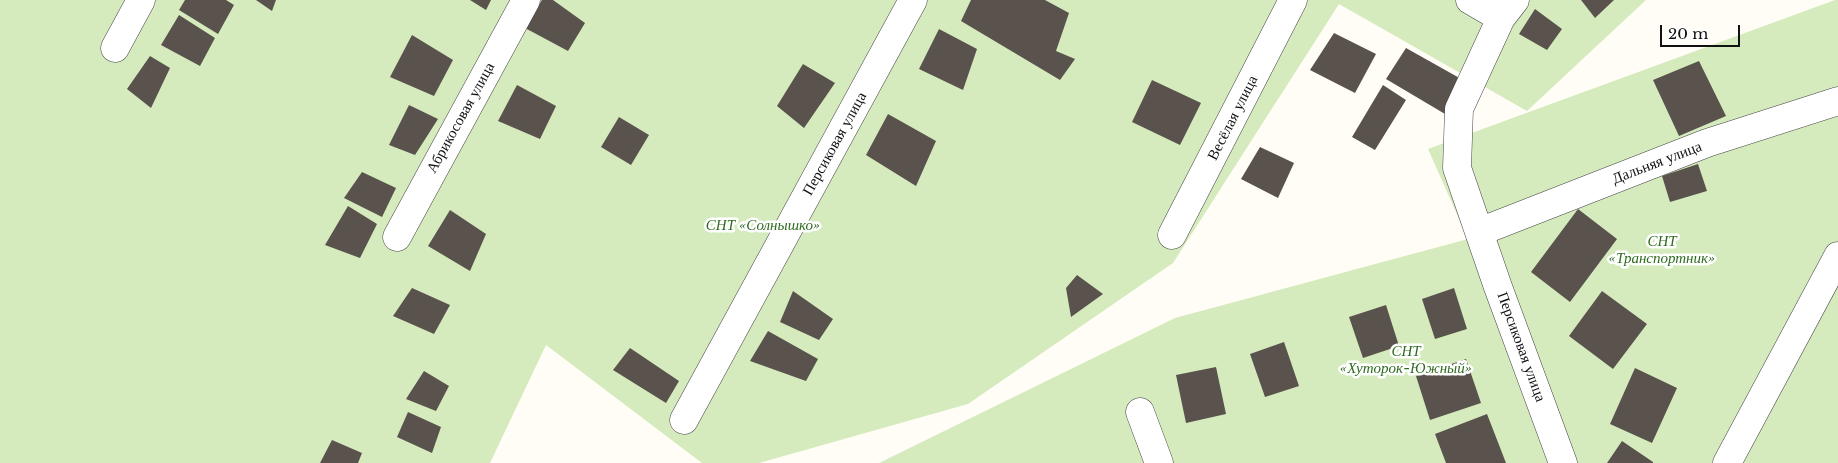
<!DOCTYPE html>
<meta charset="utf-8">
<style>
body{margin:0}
#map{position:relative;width:1838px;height:463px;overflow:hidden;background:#fffdf5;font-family:"Libre Baskerville",serif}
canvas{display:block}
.scale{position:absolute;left:1660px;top:25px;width:80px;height:22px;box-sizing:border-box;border:2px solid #111;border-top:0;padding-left:6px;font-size:15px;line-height:18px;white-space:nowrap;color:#111;-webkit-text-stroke:4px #fff;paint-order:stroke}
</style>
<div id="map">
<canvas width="1838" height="463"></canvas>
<div class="scale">20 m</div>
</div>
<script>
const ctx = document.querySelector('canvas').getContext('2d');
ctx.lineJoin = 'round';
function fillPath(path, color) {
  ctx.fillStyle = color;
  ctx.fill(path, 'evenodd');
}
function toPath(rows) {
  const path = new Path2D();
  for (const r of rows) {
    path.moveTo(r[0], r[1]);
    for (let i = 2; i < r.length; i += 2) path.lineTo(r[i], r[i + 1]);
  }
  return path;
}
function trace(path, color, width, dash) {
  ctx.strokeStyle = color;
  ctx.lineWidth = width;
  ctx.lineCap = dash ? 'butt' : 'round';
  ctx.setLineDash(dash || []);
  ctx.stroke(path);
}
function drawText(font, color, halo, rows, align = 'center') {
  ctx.font = font + ' "Libre Baskerville",serif';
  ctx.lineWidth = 5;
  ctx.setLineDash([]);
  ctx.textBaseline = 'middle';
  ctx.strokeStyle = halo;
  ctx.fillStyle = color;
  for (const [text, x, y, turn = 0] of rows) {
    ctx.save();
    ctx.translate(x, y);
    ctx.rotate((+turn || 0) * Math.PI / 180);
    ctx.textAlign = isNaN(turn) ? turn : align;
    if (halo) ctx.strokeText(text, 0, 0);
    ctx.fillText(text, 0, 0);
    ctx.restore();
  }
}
const green = toPath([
 [0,0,1646,0,1527,111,1339,4,1173,263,968,404,759,463,702,463,546,345,490,463,0,463],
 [1835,0,1838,0,1838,463,879,463,1175,318,1468,239,1428,149]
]);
const building = toPath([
 [185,0,226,0,234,5,218,34,179,10],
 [256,0,276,0,272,11],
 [470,0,491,0,486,10],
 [542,0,553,0,585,23,568,51,525,28],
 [971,0,1045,0,1069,13,1056,51,1075,59,1060,80,961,21],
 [1581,0,1614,0,1595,18],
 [1535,9,1562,29,1547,50,1519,34],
 [179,15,215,38,200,66,161,45],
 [939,29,977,49,963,90,919,69],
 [1334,33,1376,54,1355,93,1310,70],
 [412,35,453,60,434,96,390,77],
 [1406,48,1463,80,1445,114,1386,79],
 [150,56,170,68,151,108,127,89],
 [1699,61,1726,116,1679,136,1653,80],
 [803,64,835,83,804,128,777,106],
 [1152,80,1201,103,1180,145,1132,122],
 [517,85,556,106,540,139,498,121],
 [1383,85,1406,100,1375,150,1352,137],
 [409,105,438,119,415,155,389,145],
 [888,114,936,141,916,186,866,155],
 [619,117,649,135,631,165,601,147],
 [1260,147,1294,163,1278,198,1241,179],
 [1698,164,1707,191,1670,202,1662,176],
 [362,172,396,188,382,217,344,198],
 [348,206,377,224,360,258,325,245],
 [1578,209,1617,239,1570,302,1531,272],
 [450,210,486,234,470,271,428,246],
 [1077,275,1103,294,1071,317,1066,288],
 [412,288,450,305,434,334,393,316],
 [1454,288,1467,329,1435,339,1422,299],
 [793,291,833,319,819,340,780,322],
 [1602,291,1647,324,1613,369,1569,336],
 [1386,305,1399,346,1363,358,1349,317],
 [768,331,818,359,806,381,750,361],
 [1284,342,1299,386,1265,397,1250,354],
 [630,348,679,381,666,403,613,370],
 [1466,359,1481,403,1430,420,1416,376],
 [1216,367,1226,414,1186,423,1176,375],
 [1635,368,1677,388,1652,443,1610,424],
 [424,371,449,386,436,411,406,399],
 [408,412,441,427,432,453,397,437],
 [1487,414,1506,463,1446,463,1435,434],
 [332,440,362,453,358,463,320,463],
 [1622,441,1653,462,1653,463,1607,463]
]);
const street = toPath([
 [1470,0,1501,18],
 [1515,0,1501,18,1459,109,1457,168,1498,287,1563,463],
 [115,48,141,0],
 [1479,232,1707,143,1838,101],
 [1172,235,1293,0],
 [397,237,526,0],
 [1140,412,1159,463],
 [684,420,913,0],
 [1727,463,1838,256]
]);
const streetNames = [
 ["Абрикосовая улица",461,118,-61],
 ["Весёлая улица",1233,118,-63],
 ["Персиковая улица",835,144,-61],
 ["Дальняя улица",1657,163,-21],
 ["Персиковая улица",1521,347,70]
];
const parkNames = [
 ["СНТ «Солнышко»",763,226],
 ["СНТ",1662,242],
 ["«Транспортник»",1662,259],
 ["СНТ",1406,352],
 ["«Хуторок-Южный»",1406,369]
];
fillPath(green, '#d5ebbd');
fillPath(building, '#5a524d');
trace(street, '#444', 29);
trace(street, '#fff', 28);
drawText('15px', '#111', '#fff', streetNames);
drawText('italic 15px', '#2f6b1f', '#fff', parkNames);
</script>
